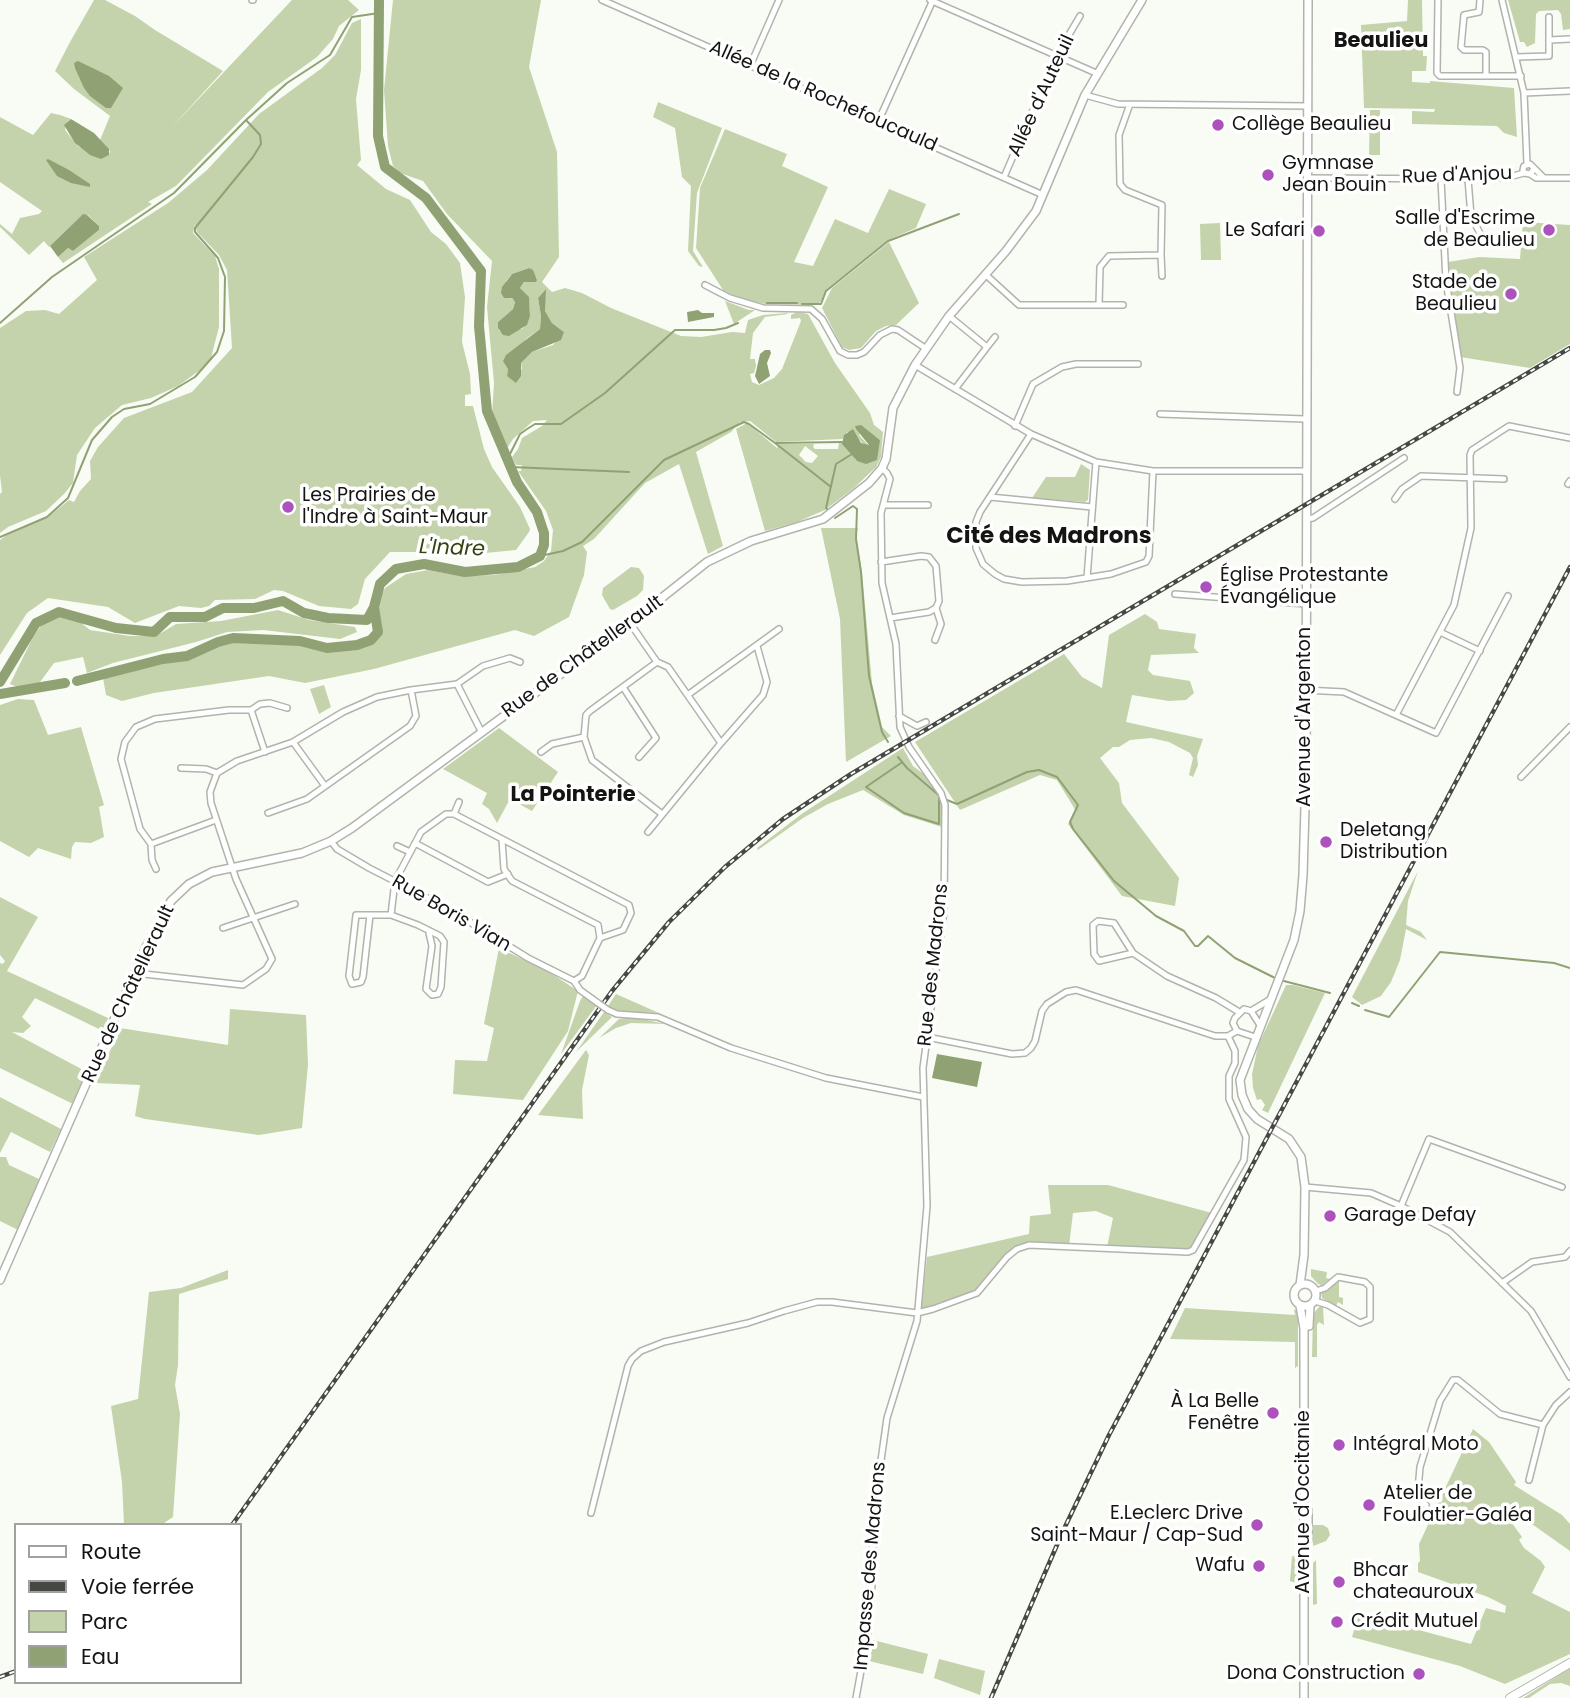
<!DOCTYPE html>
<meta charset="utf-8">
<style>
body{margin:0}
#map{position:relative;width:1570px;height:1698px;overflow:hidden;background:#f9fcf4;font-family:Poppins,sans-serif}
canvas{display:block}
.legend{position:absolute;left:14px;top:1523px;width:228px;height:161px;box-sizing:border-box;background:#fff;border:2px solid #a1a1a1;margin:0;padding:9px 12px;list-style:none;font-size:21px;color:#141513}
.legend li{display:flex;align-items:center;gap:14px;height:35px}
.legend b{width:35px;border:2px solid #a1a1a1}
</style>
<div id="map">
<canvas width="1570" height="1698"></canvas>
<ul class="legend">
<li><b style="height:9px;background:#fff"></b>Route</li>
<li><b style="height:9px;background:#464844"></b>Voie ferrée</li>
<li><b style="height:19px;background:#c4d3ab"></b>Parc</li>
<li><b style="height:19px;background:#90a274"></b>Eau</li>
</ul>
</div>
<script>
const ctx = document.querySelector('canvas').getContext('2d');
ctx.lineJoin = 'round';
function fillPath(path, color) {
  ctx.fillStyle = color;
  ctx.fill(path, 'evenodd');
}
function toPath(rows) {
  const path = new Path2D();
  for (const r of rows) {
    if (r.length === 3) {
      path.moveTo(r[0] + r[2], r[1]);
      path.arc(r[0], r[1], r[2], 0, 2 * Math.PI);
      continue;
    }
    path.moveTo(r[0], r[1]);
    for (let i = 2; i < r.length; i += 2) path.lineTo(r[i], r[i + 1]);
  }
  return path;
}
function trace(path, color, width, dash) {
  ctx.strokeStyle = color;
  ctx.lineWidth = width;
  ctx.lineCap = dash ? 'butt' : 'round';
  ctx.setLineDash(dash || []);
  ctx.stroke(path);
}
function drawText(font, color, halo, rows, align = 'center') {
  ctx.font = font + ' Poppins,sans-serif';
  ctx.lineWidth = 7;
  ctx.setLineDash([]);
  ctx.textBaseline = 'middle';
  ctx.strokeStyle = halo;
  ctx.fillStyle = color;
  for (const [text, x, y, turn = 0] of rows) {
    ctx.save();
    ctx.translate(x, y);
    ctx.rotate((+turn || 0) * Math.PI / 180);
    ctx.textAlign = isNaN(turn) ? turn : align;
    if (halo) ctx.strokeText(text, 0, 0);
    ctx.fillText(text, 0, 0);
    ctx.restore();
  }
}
const green = toPath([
 [94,0,105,0,135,16,155,30,223,71,171,128,292,0,348,0,359,10,339,26,333,39,317,57,268,92,176,186,148,202,152,204,63,263,58,257,68,248,73,251,99,230,99,226,88,215,81,216,49,247,44,241,29,255,0,227,0,224,12,234,20,218,39,214,42,211,0,182,0,117,33,135,51,113,60,115,71,119,67,122,65,130,79,147,109,155,110,151,100,140,110,116,74,89,55,71,70,42],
 [393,0,541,0,529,67,557,152,559,257,542,282,552,292,565,288,582,293,611,308,681,336,701,337,732,332,745,333,748,320,763,315,787,313,788,314,765,317,753,333,750,359,755,359,756,366,754,373,750,374,752,382,759,385,774,378,782,369,801,321,800,318,791,319,791,315,797,312,808,314,835,363,870,413,874,425,883,432,881,457,876,467,854,488,825,510,797,522,765,531,736,429,747,423,777,448,779,444,814,444,813,447,815,449,838,449,839,443,842,443,857,461,880,440,864,428,859,435,869,446,864,445,856,436,847,432,843,439,776,442,750,421,740,422,731,432,696,452,723,546,708,554,679,464,645,483,594,539,583,546,587,552,584,575,569,617,534,636,515,630,374,669,305,683,269,676,154,693,122,701,106,695,103,678,188,658,219,645,233,642,307,645,335,651,363,647,379,638,381,631,377,604,385,588,406,574,428,570,462,576,494,575,535,567,544,561,551,551,553,530,546,511,518,471,521,471,522,465,516,465,512,457,518,449,522,438,542,426,547,420,533,421,513,439,506,450,492,414,494,383,487,307,492,261,447,214,423,181,400,173,393,166,388,146,384,90],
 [529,268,537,279,533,282,524,282,520,288,529,300,530,315,527,324,522,329,499,331,498,322,513,309,515,301,511,298,506,281,512,274],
 [545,290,545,311,552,323,564,332,553,345,532,352,521,363,522,369,507,376,508,369,526,339,540,329,541,316,538,298],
 [805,446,818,456,812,463,806,462,799,455],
 [1408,0,1422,0,1423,56,1427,56,1426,71,1412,71,1412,82,1430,83,1430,81,1514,88,1517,137,1504,133,1497,126,1412,124,1412,111,1434,112,1435,109,1364,108,1361,25,1407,21],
 [1508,0,1570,0,1570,29,1563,30,1561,14,1558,10,1539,11,1536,14,1535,43,1527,47,1524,42,1520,42],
 [361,19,361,70,356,99,361,160,357,165,386,189,410,200,431,232,446,244,460,263,465,297,462,342,470,374,471,394,465,395,465,406,473,406,484,449,492,467,520,507,530,529,529,532,516,550,485,553,435,550,425,552,390,552,365,579,358,604,351,609,319,606,283,591,274,590,255,599,215,600,209,606,201,608,179,606,135,623,108,607,48,598,27,613,0,655,0,540,9,533,48,517,69,500,74,502,80,491,91,479,90,461,98,447,124,418,192,392,232,348,227,270,219,255,197,232,195,224,193,233,215,256,219,269,219,327,211,358,200,370,178,386,151,398,122,405,95,428,77,455,73,483,64,494,46,511,8,527,0,533,0,494,2,492,0,475,0,328,26,311,45,310,59,314,97,280,84,257,168,203,207,170,259,114,322,68,335,55,352,23],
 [658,102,722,128,697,193,693,251,703,267,699,266,688,251,691,186,682,177,675,128,653,117],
 [1370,110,1380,110,1380,155,1369,155],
 [725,129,787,154,782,166,828,187,794,262,813,266,835,219,868,233,889,189,926,204,916,228,888,240,827,289,822,300,817,305,765,304,740,299,723,290,696,248,700,188],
 [1523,222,1570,225,1570,344,1530,368,1460,357,1448,262,1479,257,1520,259],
 [1220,223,1221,260,1201,260,1200,224],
 [889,242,919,303,896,325,886,326,876,331,861,348,849,350,842,347,822,308,832,288],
 [725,301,749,310,755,310,734,324],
 [1081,464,1090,470,1088,500,1085,502,1032,498,1046,477,1075,477],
 [821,528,858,528,856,536,862,572,872,683,882,727,891,736,846,762,840,619],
 [631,567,639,568,644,576,643,590,637,596,613,610,610,609,602,595,603,588],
 [278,610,309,620,355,627,357,632,340,639,263,630,227,632,196,642,113,663,87,673,83,657,54,663,32,693,10,684,33,637,43,623,59,616,80,622,90,630,130,636,156,636,176,624,221,621],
 [1145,614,1157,622,1159,629,1196,634,1194,648,1199,653,1151,655,1148,670,1153,675,1190,681,1194,693,1186,700,1169,701,1132,695,1126,722,1203,739,1197,756,1198,765,1193,777,1189,775,1193,758,1190,753,1169,742,1151,738,1130,740,1119,747,1113,747,1100,758,1119,783,1122,803,1179,878,1175,906,1122,896,1068,824,1076,811,1057,780,1040,775,960,810,915,742,1064,654,1082,677,1102,688,1109,635],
 [324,685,331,707,319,714,310,689],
 [18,699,34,700,48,735,81,727,104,805,99,807,104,837,91,843,75,842,72,847,71,859,38,848,29,857,0,841,0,705],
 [499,728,558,772,532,811,510,799,497,823,489,809,482,804,487,793,443,769],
 [903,748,913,766,929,778,937,789,942,803,942,827,904,815,863,790,828,804,803,818,758,850,757,848,803,813],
 [1418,871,1408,901,1406,925,1421,932,1427,940,1406,929,1400,960,1391,982,1381,996,1362,1005,1352,997],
 [0,897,38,917,7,971,108,1018,103,1031,35,998,22,1017,31,1026,23,1033,12,1032,87,1072,73,1104,0,1068,0,963,3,964,5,961,0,955],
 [499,948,549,972,578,991,568,1031,523,1100,453,1094,455,1060,487,1061,494,1028,484,1024],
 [1286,985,1293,985,1325,993,1268,1113,1262,1110,1265,1105,1261,1099,1257,1100,1253,1088,1252,1074,1258,1046],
 [616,994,659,1013,614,1011,608,1006],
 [583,996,597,1005,561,1054,580,1001],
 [230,1009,306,1015,308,1065,302,1128,259,1135,145,1119,135,1116,140,1085,96,1083,120,1028,228,1045],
 [604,1012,612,1017,576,1052],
 [632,1017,666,1024,631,1023,616,1028,599,1038,619,1019],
 [586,1050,589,1055,582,1090,583,1119,538,1115],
 [0,1097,61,1129,50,1152,11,1132,0,1153],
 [0,1157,6,1157,9,1165,39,1179,18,1230,0,1221],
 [1048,1185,1108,1185,1212,1213,1194,1246,1187,1250,1107,1247,1113,1218,1096,1211,1073,1213,1069,1246,1040,1243,1015,1248,974,1293,925,1309,921,1308,927,1257,1029,1234,1030,1216,1051,1214],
 [1311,1269,1327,1272,1326,1278,1330,1279,1322,1285,1318,1284,1311,1276],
 [228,1270,228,1279,179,1294,178,1365,175,1385,180,1414,173,1517,161,1525,124,1525,122,1482,111,1406,138,1399,149,1292,181,1288],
 [1339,1279,1339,1297,1343,1298,1343,1305,1338,1302,1336,1306,1322,1298,1321,1291],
 [1319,1307,1323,1307,1324,1325,1319,1322,1317,1325,1317,1357,1312,1357,1313,1314],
 [1185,1308,1295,1315,1294,1310,1296,1310,1298,1314,1298,1366,1295,1368,1295,1342,1170,1339],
 [1473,1429,1489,1442,1516,1482,1514,1485,1562,1515,1570,1524,1570,1551,1505,1505,1502,1509,1522,1537,1519,1540,1524,1548,1541,1561,1545,1567,1532,1593,1570,1612,1570,1654,1505,1684,1460,1666,1352,1637,1359,1614,1471,1644,1486,1608,1505,1613,1506,1606,1488,1597,1418,1572,1418,1563,1420,1561,1419,1544],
 [1313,1525,1323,1525,1328,1528,1330,1535,1326,1541,1313,1546],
 [1292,1556,1299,1558,1299,1581,1296,1583,1290,1581],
 [1316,1560,1317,1604,1313,1605,1313,1563],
 [873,1640,928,1654,923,1674,869,1661],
 [939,1659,985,1671,980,1695,934,1678],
 [1570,1668,1570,1686,1561,1683,1550,1684,1529,1698,1523,1698]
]);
const water = toPath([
 [78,61,109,76,123,88,111,108,106,108,90,96,84,88,75,68,74,63],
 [71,119,94,133,109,149,109,155,101,159,90,155,75,143,64,125],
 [48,159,69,170,90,184,90,187,71,183,57,176,46,160],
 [83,214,87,215,99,226,99,230,73,251,68,248,58,257,50,246],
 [529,268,533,270,537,280,536,282,524,282,520,288,529,297,530,316,527,325,509,336,503,335,498,328,498,322,513,309,515,302,512,298,504,298,501,293,502,287,512,274],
 [546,289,545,311,552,323,564,332,561,340,532,352,521,363,521,376,516,383,507,376,508,369,503,361,506,355,540,329,541,316,538,298],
 [698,310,702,313,714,313,714,317,688,322,687,312],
 [765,350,770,350,771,353,767,363,770,376,759,384,755,376,760,354],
 [861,425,880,440,877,460,866,464,857,461,842,444,844,435,853,429,861,443,869,445,856,429,855,426],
 [937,1054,982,1062,977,1087,932,1078]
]);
const stream = toPath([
 [767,303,797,303],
 [802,304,821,304,826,291,888,241,959,214],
 [0,323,52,277,174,193,246,120,287,83,330,55,352,17,379,13],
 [776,443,842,442],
 [507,460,520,434,527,429,535,424,561,424,605,393,675,330,714,330,726,328,738,323],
 [511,467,629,472],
 [828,510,826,508,836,464,852,454],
 [835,518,853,506,857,509,856,539,861,572,869,676,882,732,888,742],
 [0,537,47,517,68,498,92,440,112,417,124,409,150,404,195,377,217,352,224,331,225,277,218,258,195,232,195,228,253,157,261,144,260,135,246,120],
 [540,556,563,551,582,542,664,460,744,422,749,424,775,443,831,487],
 [898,757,907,768,942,798],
 [901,763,866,787,904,813,939,824,939,797],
 [947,800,957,804,1027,772,1039,770,1057,777,1078,805,1070,822,1073,829,1114,881,1156,916,1184,931,1195,946,1198,946,1208,936,1235,958,1275,978],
 [1280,980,1330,993],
 [1352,1003,1359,1006],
 [1365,1010,1389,1017,1440,952,1554,963,1570,968]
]);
const river = toPath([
 [77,681,163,659,187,656,218,642,233,638,300,641,327,648,357,645,371,640,378,632,374,607],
 [0,682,36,623,59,612,116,628,154,632,170,617,205,617,223,608,254,608,283,601,304,613,328,618,367,620,374,607,380,584,396,569,424,564,465,572,518,567,540,556,544,545,544,533,537,512,517,482,487,411,479,326,481,271,426,198,385,167,378,136,379,0],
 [0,694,65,683]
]);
const street = toPath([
 [252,0,253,0],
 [602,0,1043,195],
 [930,0,1096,73],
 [1438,0,1437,73,1440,76,1521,76],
 [1480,0,1479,12,1464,15,1461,47,1464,50,1483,50,1486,52,1486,76],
 [1502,0,1524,93,1527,164],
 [1549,40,1570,39],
 [1516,57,1549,56,1549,17],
 [750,66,779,0],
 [1524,93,1570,91],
 [1085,95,1118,104,1307,106],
 [878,122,933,0],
 [1534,169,1530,174,1524,173,1523,170,1524,166,1530,164,1543,177],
 [1530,174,1536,178,1570,178],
 [1004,177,1057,55,1080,16],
 [1307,178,1468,179,1509,177,1524,173],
 [1441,179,1446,281,1460,368,1457,392],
 [1468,179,1471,216,1486,245],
 [1161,255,1162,276],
 [985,274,1019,305,1123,305],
 [705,285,730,298,763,308,811,309,822,319,840,351,848,355,857,355,864,352,880,335,892,329,898,330,925,348],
 [1099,305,1100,267,1109,256,1161,255,1162,205,1125,190,1120,184,1119,135,1130,104],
 [949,316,987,347,955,389],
 [987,347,995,337],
 [915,365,1031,434,1096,462,1153,471,1306,471],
 [1160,414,1305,419],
 [1015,426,1033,384,1062,367,1076,364,1138,364],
 [1031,434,980,512,976,522,976,548,983,564,995,574,1004,579,1022,582,1067,581,1111,574,1146,562,1149,556,1153,471],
 [1568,484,1570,481],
 [990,497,1092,507],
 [1395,499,1402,489,1421,476,1504,479],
 [884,505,928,505],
 [1306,519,1313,518,1404,458],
 [881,562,921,556,929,557,936,566,939,601,936,608,929,612,890,618],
 [1087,578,1096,462],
 [1175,594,1306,604],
 [630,623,657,662,668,667,721,743,648,832],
 [1440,632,1480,651],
 [935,640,941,624,936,608],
 [657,662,590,711,586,715,584,737,592,760,662,814],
 [457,684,481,731],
 [623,687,656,738,639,757],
 [1305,690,1344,692,1436,733,1508,596],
 [689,694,779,629],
 [251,710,265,752],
 [1396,715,1454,605,1471,528,1470,455,1472,450,1509,426,1570,438],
 [899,716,917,726,926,722],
 [293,742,325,786],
 [721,743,763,695,767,682,757,646],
 [541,752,552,744,584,737],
 [181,768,206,769,217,773],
 [1521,777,1570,727],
 [268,813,307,799,410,726,416,716,411,690],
 [454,814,459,802],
 [502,840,504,869,512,881,598,925,600,938,582,976,574,981],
 [331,841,337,849,369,868,447,908,528,958,574,981],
 [415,843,488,882,508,874],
 [151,844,216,820],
 [397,846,410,852],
 [156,869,152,860,151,844,140,829,121,759,125,742,136,727,155,719,229,710,251,710,260,704,270,703,287,708],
 [370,915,363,977,361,982,352,984,349,976,356,915,391,915,418,925,440,936,444,942,441,987,438,994,432,995,426,989,432,946,429,933],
 [391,915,395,881,421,832,446,814,454,814,629,905,631,913,623,930,600,938],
 [223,928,295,904],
 [1133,953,1099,961,1094,954,1093,925,1098,921,1114,923,1133,953,1167,976,1216,998,1239,1012],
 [135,973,243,985,266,969,272,959,236,879,211,803,210,792,217,773,237,761,293,742,343,712,377,697,411,690,457,684,483,666,510,658,520,662],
 [574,981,580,990,598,1003],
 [608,1010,617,1014,658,1017,731,1048,826,1078,923,1097],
 [1251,1011,1271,999],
 [927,1037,1012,1054,1025,1053,1031,1048,1035,1041,1042,1011,1047,1004,1066,992,1076,990,1215,1036,1228,1036,1237,1031],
 [1255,1037,1237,1031,1233,1023,1235,1018,1244,1009,1251,1011,1260,1025],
 [1305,1187,1371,1193,1401,1206,1450,1232,1531,1311,1570,1377],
 [1401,1206,1429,1139,1562,1187],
 [1502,1283,1532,1262,1565,1257,1570,1251],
 [1315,1301,1328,1305,1360,1323,1370,1319,1370,1287,1365,1282,1338,1277,1325,1288,1316,1291],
 [1529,1480,1543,1425,1556,1405,1570,1392],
 [1426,1505,1422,1501,1418,1490,1420,1467,1440,1401,1453,1380,1458,1380,1500,1414,1543,1425],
 [591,1513,628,1366,632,1359,641,1351,664,1342,748,1323,784,1311,817,1302,832,1302,917,1313,933,1309,977,1293,1007,1257,1017,1249,1029,1245,1188,1252,1193,1250,1244,1160,1246,1137,1229,1099,1229,1076,1235,1063,1235,1051,1228,1036],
 [856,1698,869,1627,872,1583,873,1517,887,1418,917,1321,927,1206,923,1068,944,911,945,805,941,793,909,747,900,727,896,644,882,583,881,513,890,479,887,473,882,468]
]);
const secondary = toPath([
 [0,1280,146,947,171,901,189,884,212,872,302,853,331,841,352,828,630,623,707,562,751,541,823,519,869,483,882,468,886,459,893,408,915,365,949,316,1006,251,1036,211,1085,95,1142,0],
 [1305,1295,11],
 [1300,1285,1304,1255,1305,1187,1301,1157,1289,1139,1257,1119,1248,1109,1242,1095,1240,1080,1294,940,1300,911,1303,875,1306,773,1308,0],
 [1300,1306,1304,1328,1304,1698],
 [1309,1326,1310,1306],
 [1308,1510,1308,1540]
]);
const primary = toPath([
 [1510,1698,1570,1663]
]);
const rail = toPath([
 [232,1525,612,991,669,922,725,867,783,819,851,774,1570,348],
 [0,1677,16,1671],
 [991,1698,1063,1531,1109,1435,1570,567]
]);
const streetBridge = toPath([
 [598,1003,608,1010]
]);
const markers = [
 [1218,125,7,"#ad52bd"],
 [1268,175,7,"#ad52bd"],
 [1549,230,7,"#ad52bd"],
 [1319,231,7,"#ad52bd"],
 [1511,294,7,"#ad52bd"],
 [288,507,7,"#ad52bd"],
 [1206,587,7,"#ad52bd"],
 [1326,842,7,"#ad52bd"],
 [1330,1216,7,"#ad52bd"],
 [1273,1413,7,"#ad52bd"],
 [1339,1445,7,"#ad52bd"],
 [1369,1505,7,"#ad52bd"],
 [1257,1525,7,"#ad52bd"],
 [1259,1566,7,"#ad52bd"],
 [1339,1582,7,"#ad52bd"],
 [1337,1622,7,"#ad52bd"],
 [1419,1674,7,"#ad52bd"]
];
const streetNames = [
 ["Allée d'Auteuil",1042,96,-65],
 ["Allée de la Rochefoucauld",823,97,24],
 ["Rue d'Anjou",1457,176,-2],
 ["Rue de Châtellerault",583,657,-36],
 ["Avenue d'Argenton",1305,717,-90],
 ["Rue Boris Vian",451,914,30],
 ["Rue des Madrons",934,965,-84],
 ["Rue de Châtellerault",129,994,-65],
 ["Avenue d'Occitanie",1304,1502,-90],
 ["Impasse des Madrons",871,1566,-85]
];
const poiNames = [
 ["Collège Beaulieu",1232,125],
 ["Gymnase",1282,164],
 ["Jean Bouin",1282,186],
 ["Salle d'Escrime",1535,219,"right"],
 ["de Beaulieu",1535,241,"right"],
 ["Le Safari",1305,231,"right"],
 ["Stade de",1497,283,"right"],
 ["Beaulieu",1497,305,"right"],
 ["Les Prairies de",302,496],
 ["l'Indre à Saint-Maur",302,518],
 ["Église Protestante",1220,576],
 ["Évangélique",1220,598],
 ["Deletang",1340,831],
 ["Distribution",1340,853],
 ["Garage Defay",1344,1216],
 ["À La Belle",1259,1402,"right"],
 ["Fenêtre",1259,1424,"right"],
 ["Intégral Moto",1353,1445],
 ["Atelier de",1383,1494],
 ["Foulatier-Galéa",1383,1516],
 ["E.Leclerc Drive",1243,1514,"right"],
 ["Saint-Maur / Cap-Sud",1243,1536,"right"],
 ["Wafu",1245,1566,"right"],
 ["Bhcar",1353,1571],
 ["chateauroux",1353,1593],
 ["Crédit Mutuel",1351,1622],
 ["Dona Construction",1405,1674,"right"]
];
const neighbourhoodNames = [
 ["Beaulieu",1381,42],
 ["La Pointerie",573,796]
];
const waterNames = [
 ["L'Indre",452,549,2]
];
const quarterNames = [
 ["Cité des Madrons",1049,537]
];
fillPath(green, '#c4d3ab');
fillPath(water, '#90a274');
trace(stream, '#90a274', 2);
trace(river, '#90a274', 10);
trace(street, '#b1b4ac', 8);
trace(secondary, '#b1b4ac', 10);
trace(primary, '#b1b4ac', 10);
trace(street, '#fff', 5);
trace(secondary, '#fff', 7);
trace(primary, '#fff', 8);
trace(rail, '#464844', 4.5);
trace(rail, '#fff', 2, [5]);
trace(streetBridge, '#b1b4ac', 8, []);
trace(streetBridge, '#fff', 5);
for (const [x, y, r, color] of markers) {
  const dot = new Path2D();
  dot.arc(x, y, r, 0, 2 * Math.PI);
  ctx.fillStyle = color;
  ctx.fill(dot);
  trace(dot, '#fff', 2.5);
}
drawText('19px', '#141513', '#fff', streetNames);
drawText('19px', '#141513', '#fff', poiNames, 'left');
drawText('bold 21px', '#141513', '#fff', neighbourhoodNames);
drawText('italic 21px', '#33440f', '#fff', waterNames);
drawText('bold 23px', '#141513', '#fff', quarterNames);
</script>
